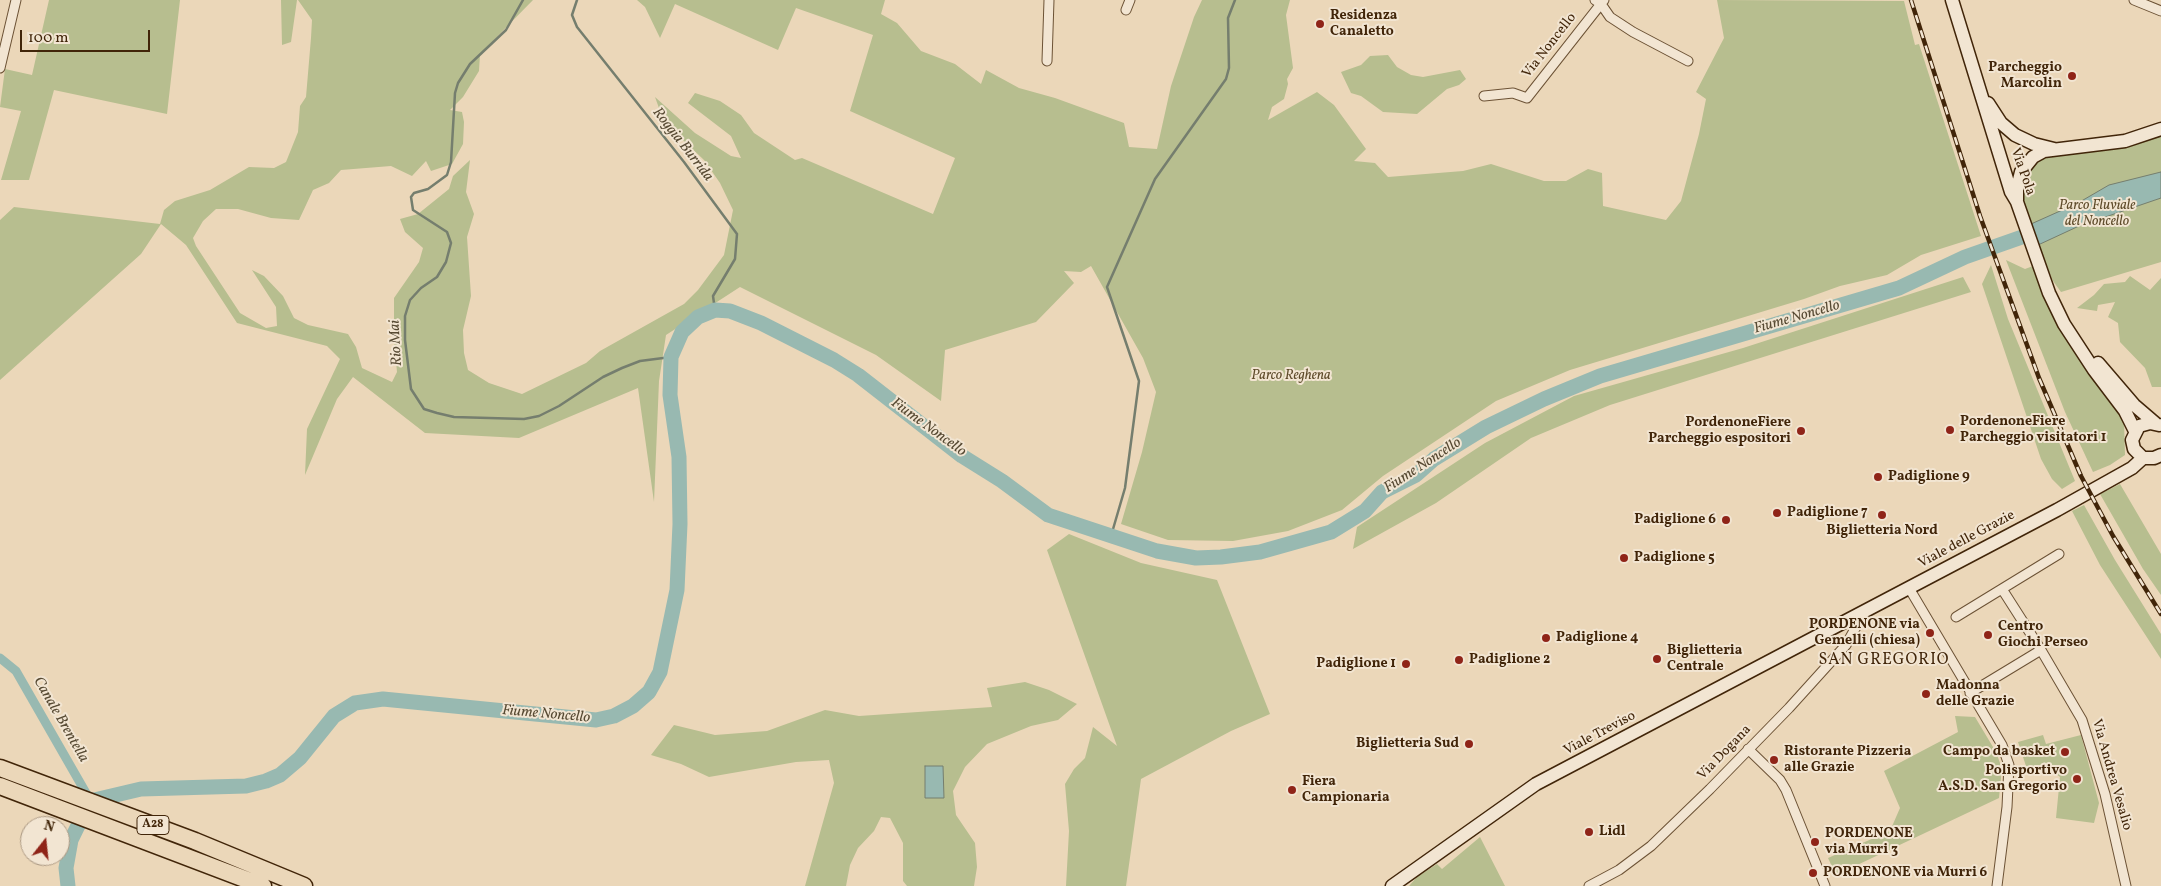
<!DOCTYPE html>
<style>
body{margin:0}
#map{position:relative;width:2161px;height:886px;overflow:hidden;background:#ebd7b9;font-family:Vollkorn,serif}
canvas{display:block}
.north{position:absolute;left:20px;top:816px;width:50px;height:50px;box-sizing:border-box;background:#f2e5d2;border:1px solid #ab9882;border-radius:50%;rotate:16deg;font-size:14px;font-weight:700;line-height:20px;text-align:center;color:#412509}
.north::after{content:'';display:block;margin:auto;width:18px;height:22px;background:#8f2418;clip-path:polygon(50% 0,100% 100%,50% 72%,0 100%)}
.scale{position:absolute;left:20px;top:30px;width:130px;height:22px;box-sizing:border-box;border:2px solid #412509;border-top:0;padding-left:6px;font-size:15px;line-height:18px;white-space:nowrap;color:#412509;-webkit-text-stroke:4px #f2e5d2;paint-order:stroke}
</style>
<div id="map">
<canvas width="2161" height="886"></canvas>
<div class="north">N</div>
<div class="scale">100 m</div>
</div>
<script>
const ctx = document.querySelector('canvas').getContext('2d');
ctx.lineJoin = 'round';
function fillPath(path, color) {
  ctx.fillStyle = color;
  ctx.fill(path, 'evenodd');
}
function toPath(rows) {
  const path = new Path2D();
  for (const r of rows) {
    path.moveTo(r[0], r[1]);
    for (let i = 2; i < r.length; i += 2) path.lineTo(r[i], r[i + 1]);
  }
  return path;
}
function trace(path, color, width, dash) {
  ctx.strokeStyle = color;
  ctx.lineWidth = width;
  ctx.lineCap = dash ? 'butt' : 'round';
  ctx.setLineDash(dash || []);
  ctx.stroke(path);
}
function drawText(font, color, halo, rows, align = 'center') {
  ctx.font = font + ' Vollkorn,serif';
  ctx.lineWidth = 4;
  ctx.setLineDash([]);
  ctx.textBaseline = 'middle';
  ctx.strokeStyle = halo;
  ctx.fillStyle = color;
  for (const [text, x, y, turn = 0] of rows) {
    ctx.save();
    ctx.translate(x, y);
    ctx.rotate((+turn || 0) * Math.PI / 180);
    ctx.textAlign = isNaN(turn) ? turn : align;
    if (halo) ctx.strokeText(text, 0, 0);
    ctx.fillText(text, 0, 0);
    ctx.restore();
  }
}
const green = toPath([
 [49,0,180,0,167,114,54,90,29,180,1,180,21,111,0,107,5,69,32,75],
 [281,0,297,0,291,42,282,45],
 [298,0,533,0,480,54,479,71,463,97,450,110,462,112,464,122,463,144,452,164,431,171,426,161,412,176,391,166,341,170,329,183,313,190,299,220,271,218,238,209,216,209,203,221,193,238,196,246,240,313,266,328,277,326,276,307,252,270,264,276,283,296,294,318,308,325,348,334,356,347,362,368,392,382,397,372,394,340,394,298,419,262,423,248,405,232,400,219,418,214,449,189,453,176,470,160,466,192,474,214,467,237,471,296,463,330,464,353,468,370,489,383,522,394,586,363,600,351,684,304,698,290,724,255,733,210,720,183,704,160,664,122,655,97,695,133,731,156,741,158,731,136,688,103,695,93,720,101,741,115,754,133,795,160,802,158,933,214,955,158,850,111,873,35,796,8,778,50,675,4,660,38,645,7,637,0,885,0,881,14,897,23,921,51,955,64,981,84,986,70,1019,88,1055,98,1124,123,1129,147,1157,149,1171,86,1194,17,1202,0,1290,0,1286,15,1293,68,1287,79,1288,84,1284,99,1272,107,1268,120,1317,92,1334,105,1366,149,1354,161,1375,163,1388,177,1463,171,1491,164,1544,181,1566,181,1588,169,1602,173,1603,206,1666,220,1681,201,1699,134,1706,99,1696,92,1724,38,1717,0,1904,1,1915,45,1919,44,1981,236,1921,255,1887,275,1840,286,1804,299,1570,370,1496,401,1383,476,1342,510,1288,531,1233,541,1168,540,1121,524,1142,452,1156,392,1143,358,1091,266,1081,272,1064,271,1074,283,1036,322,945,350,941,401,876,355,740,287,666,335,659,381,654,502,638,388,519,438,425,433,353,377,337,399,305,475,307,429,340,359,327,346,237,323,186,245,161,224,141,254,0,380,0,220,14,207,160,224,164,210,175,201,210,190,249,167,274,168,286,162,298,132,300,106,306,97,311,38,312,20],
 [1388,55,1397,67,1411,75,1423,77,1460,70,1466,79,1459,85,1447,89,1417,114,1383,112,1361,96,1351,93,1341,72,1361,65,1370,56],
 [2161,133,2161,262,2061,292,2053,281,2042,256,2023,202,2021,191,2023,178,2039,159],
 [2006,260,2025,269,2033,266,2044,298,2062,332,2112,401,2124,421,2125,455,2110,465,2093,472,2065,412],
 [1991,265,2008,319,2075,481,2062,489,2052,479,2041,459,1982,284],
 [2130,276,2150,290,2161,278,2161,387,2152,387,2145,368,2120,342,2118,323,2108,317,2115,302,2098,305,2097,311,2077,308,2094,295,2104,284,2125,282],
 [1963,277,1971,292,1610,405,1531,438,1436,503,1353,549,1357,527,1485,443,1574,396,1743,348],
 [2120,484,2161,554,2161,595,2143,569,2100,494],
 [2084,505,2115,560,2161,634,2161,659,2100,565,2072,511],
 [1069,534,1141,563,1217,580,1270,714,1231,731,1141,779,1126,886,1066,886,1069,831,1065,784,1074,769,1085,758,1093,727,1117,746,1047,550],
 [1025,682,1049,690,1077,704,1058,720,1031,726,987,744,965,767,953,791,956,815,975,843,977,867,974,886,907,886,903,881,903,843,890,818,881,817,874,831,858,848,850,865,846,886,805,886,834,783,829,760,796,762,709,777,681,764,651,755,674,725,715,735,767,731,825,710,859,716,992,707,987,688],
 [1955,716,1975,717,1996,752,2000,763,2001,778,1999,798,1836,875,1828,858,1890,831,1900,808,1884,771,1958,732],
 [2043,735,2046,744,2081,735,2099,803,2094,823,2056,818,2060,777,2055,773,2027,769,2018,742],
 [1480,837,1505,886,1409,886,1417,877,1437,864,1442,869]
]);
const water = toPath([
 [2161,172,2161,198,2079,226,2038,245,2031,224,2078,203,2109,185,2161,172],
 [925,766,943,766,944,798,925,798,925,766]
]);
const stream = toPath([
 [523,0,506,30,470,64,458,83,455,93,451,162,447,175,428,189,414,193,411,197,413,210,447,232,451,243,446,262,437,277,421,288,410,300,405,316,405,340,411,389,424,409,437,413,454,417,524,419,539,416,559,406,603,377,622,368,640,361,671,357],
 [577,0,572,15,577,27,684,162,737,234,735,259,713,296,715,310],
 [1111,536,1125,488,1139,381,1107,287,1155,179,1226,79,1229,68,1228,18,1235,0]
]);
const canal = toPath([
 [0,658,16,671,90,800]
]);
const river = toPath([
 [68,886,66,868,71,840,90,801,141,789,246,786,266,781,280,775,300,758,334,716,355,703,383,699,596,720,614,716,633,706,649,692,660,672,677,590,680,524,679,457,670,395,671,357,682,332,698,317,715,310,730,311,761,323,834,360,858,375,962,456,1002,481,1048,515,1157,551,1196,558,1221,557,1260,552,1331,532,1365,511,1382,492,1416,475,1434,459,1486,427,1544,399,1600,376,1899,288,1965,257,2042,230]
]);
const street = toPath([
 [1595,0,1601,4,1610,17,1633,32,1688,61],
 [2134,0,2161,11],
 [1126,10,1130,0],
 [1047,61,1049,0],
 [0,68,16,0],
 [1484,96,1513,93,1527,98,1604,0],
 [1909,588,2002,745,2009,765,2007,807,1997,886],
 [2002,589,2041,650],
 [1956,617,2059,554],
 [1970,693,2041,650,2082,720,2105,794,2126,886],
 [1748,749,1780,780,1786,790,1825,886],
 [1589,886,1619,870,1651,846,1710,789,1789,708,1846,645,1856,627,1857,617]
]);
const secondary = toPath([
 [1952,0,2011,192,2017,202,2049,293,2064,324,2094,370,2125,411,2135,431],
 [1988,103,2001,123,2015,135,2034,144,2054,149],
 [2017,200,2017,188,2021,172,2033,157,2044,151,2125,141,2161,129],
 [2098,363,2134,405,2155,423],
 [2159,425,2150,423,2139,426,2132,440,2134,449,2143,458,2154,458,2161,455],
 [1392,886,1536,784,2057,510,2132,468,2143,458]
]);
const highway = toPath([
 [0,768,195,841,304,886],
 [0,786,263,886]
]);
const rail = toPath([
 [1911,0,1980,216,2039,378,2081,476,2113,536,2161,614]
]);
const markers = [
 [1320,24,5,"#8f2418"],
 [2072,76,5,"#8f2418"],
 [1950,430,5,"#8f2418"],
 [1801,431,5,"#8f2418"],
 [1878,477,5,"#8f2418"],
 [1777,513,5,"#8f2418"],
 [1882,515,5,"#8f2418"],
 [1726,520,5,"#8f2418"],
 [1624,558,5,"#8f2418"],
 [1930,633,5,"#8f2418"],
 [1988,635,5,"#8f2418"],
 [1546,638,5,"#8f2418"],
 [1657,659,5,"#8f2418"],
 [1459,660,5,"#8f2418"],
 [1406,664,5,"#8f2418"],
 [1926,694,5,"#8f2418"],
 [1469,744,5,"#8f2418"],
 [2065,752,5,"#8f2418"],
 [1774,760,5,"#8f2418"],
 [2077,779,5,"#8f2418"],
 [1292,790,5,"#8f2418"],
 [1589,832,5,"#8f2418"],
 [1815,842,5,"#8f2418"],
 [1813,873,5,"#8f2418"]
];
const shields = [
 [153,825,32]
];
const shieldNames = [
 ["A28",153,825]
];
const poiNames = [
 ["Residenza",1330,16],
 ["Canaletto",1330,32],
 ["Parcheggio",2062,68,"right"],
 ["Marcolin",2062,84,"right"],
 ["PordenoneFiere",1960,422],
 ["Parcheggio visitatori 1",1960,438],
 ["PordenoneFiere",1791,423,"right"],
 ["Parcheggio espositori",1791,439,"right"],
 ["Padiglione 9",1888,477],
 ["Padiglione 7",1787,513],
 ["Padiglione 6",1716,520,"right"],
 ["Biglietteria Nord",1882,531,"center"],
 ["Padiglione 5",1634,558],
 ["PORDENONE via",1920,625,"right"],
 ["Gemelli (chiesa)",1920,641,"right"],
 ["Centro",1998,627],
 ["Giochi Perseo",1998,643],
 ["Padiglione 4",1556,638],
 ["Biglietteria",1667,651],
 ["Centrale",1667,667],
 ["Padiglione 2",1469,660],
 ["Padiglione 1",1396,664,"right"],
 ["Madonna",1936,686],
 ["delle Grazie",1936,702],
 ["Biglietteria Sud",1459,744,"right"],
 ["Ristorante Pizzeria",1784,752],
 ["alle Grazie",1784,768],
 ["Campo da basket",2055,752,"right"],
 ["Polisportivo",2067,771,"right"],
 ["A.S.D. San Gregorio",2067,787,"right"],
 ["Fiera",1302,782],
 ["Campionaria",1302,798],
 ["Lidl",1599,832],
 ["PORDENONE",1825,834],
 ["via Murri 3",1825,850],
 ["PORDENONE via Murri 6",1823,873]
];
const streetNames = [
 ["Via Noncello",1550,46,-52],
 ["Via Pola",2022,172,70],
 ["Viale delle Grazie",1967,540,-28],
 ["Viale Treviso",1600,734,-28],
 ["Via Dogana",1725,753,-46],
 ["Via Andrea Vesalio",2111,775,74]
];
const parkNames = [
 ["Parco Fluviale",2097,206],
 ["del Noncello",2097,222],
 ["Parco Reghena",1291,376]
];
const waterNames = [
 ["Roggia Burrida",682,145,52],
 ["Fiume Noncello",1797,318,-16],
 ["Rio Mai",397,343,-93],
 ["Fiume Noncello",928,428,36],
 ["Fiume Noncello",1423,466,-33],
 ["Fiume Noncello",546,715,5],
 ["Canale Brentella",60,720,60]
];
const quarterNames = [
 ["SAN GREGORIO",1884,661]
];
fillPath(green, '#b7be8f');
fillPath(water, '#98b9b1');
trace(water, '#757e6e', 1);
trace(stream, '#757e6e', 2.5);
trace(canal, '#98b9b1', 9);
trace(river, '#98b9b1', 15);
trace(street, '#6c5235', 11);
trace(secondary, '#412509', 15);
trace(highway, '#412509', 19);
trace(street, '#f2e5d2', 9);
trace(secondary, '#f2e5d2', 12);
trace(highway, '#ebd7b9', 16);
trace(rail, '#412509', 4.5);
trace(rail, '#f2e5d2', 2.5, [8]);
for (const [x, y, r, color] of markers) {
  const dot = new Path2D();
  dot.arc(x, y, r, 0, 2 * Math.PI);
  ctx.fillStyle = color;
  ctx.fill(dot);
  trace(dot, '#f2e5d2', 2);
}
for (const [x, y, w] of shields) {
  const box = new Path2D();
  box.roundRect(x - w / 2, y - 9.5, w, 19, 4);
  ctx.fillStyle = '#f2e5d2';
  ctx.fill(box);
  trace(box, '#412509', 1);
}
drawText('bold 12px', '#412509', null, shieldNames);
drawText('bold 14px', '#412509', '#f2e5d2', poiNames, 'left');
drawText('14px', '#412509', '#f2e5d2', streetNames);
drawText('italic 14px', '#5e4b2a', '#f2e5d2', parkNames);
drawText('italic 15px', '#574a33', '#f2e5d2', waterNames);
ctx.letterSpacing = '1px';
drawText('16px', '#412509', '#f2e5d2', quarterNames);
ctx.letterSpacing = '0px';
</script>
